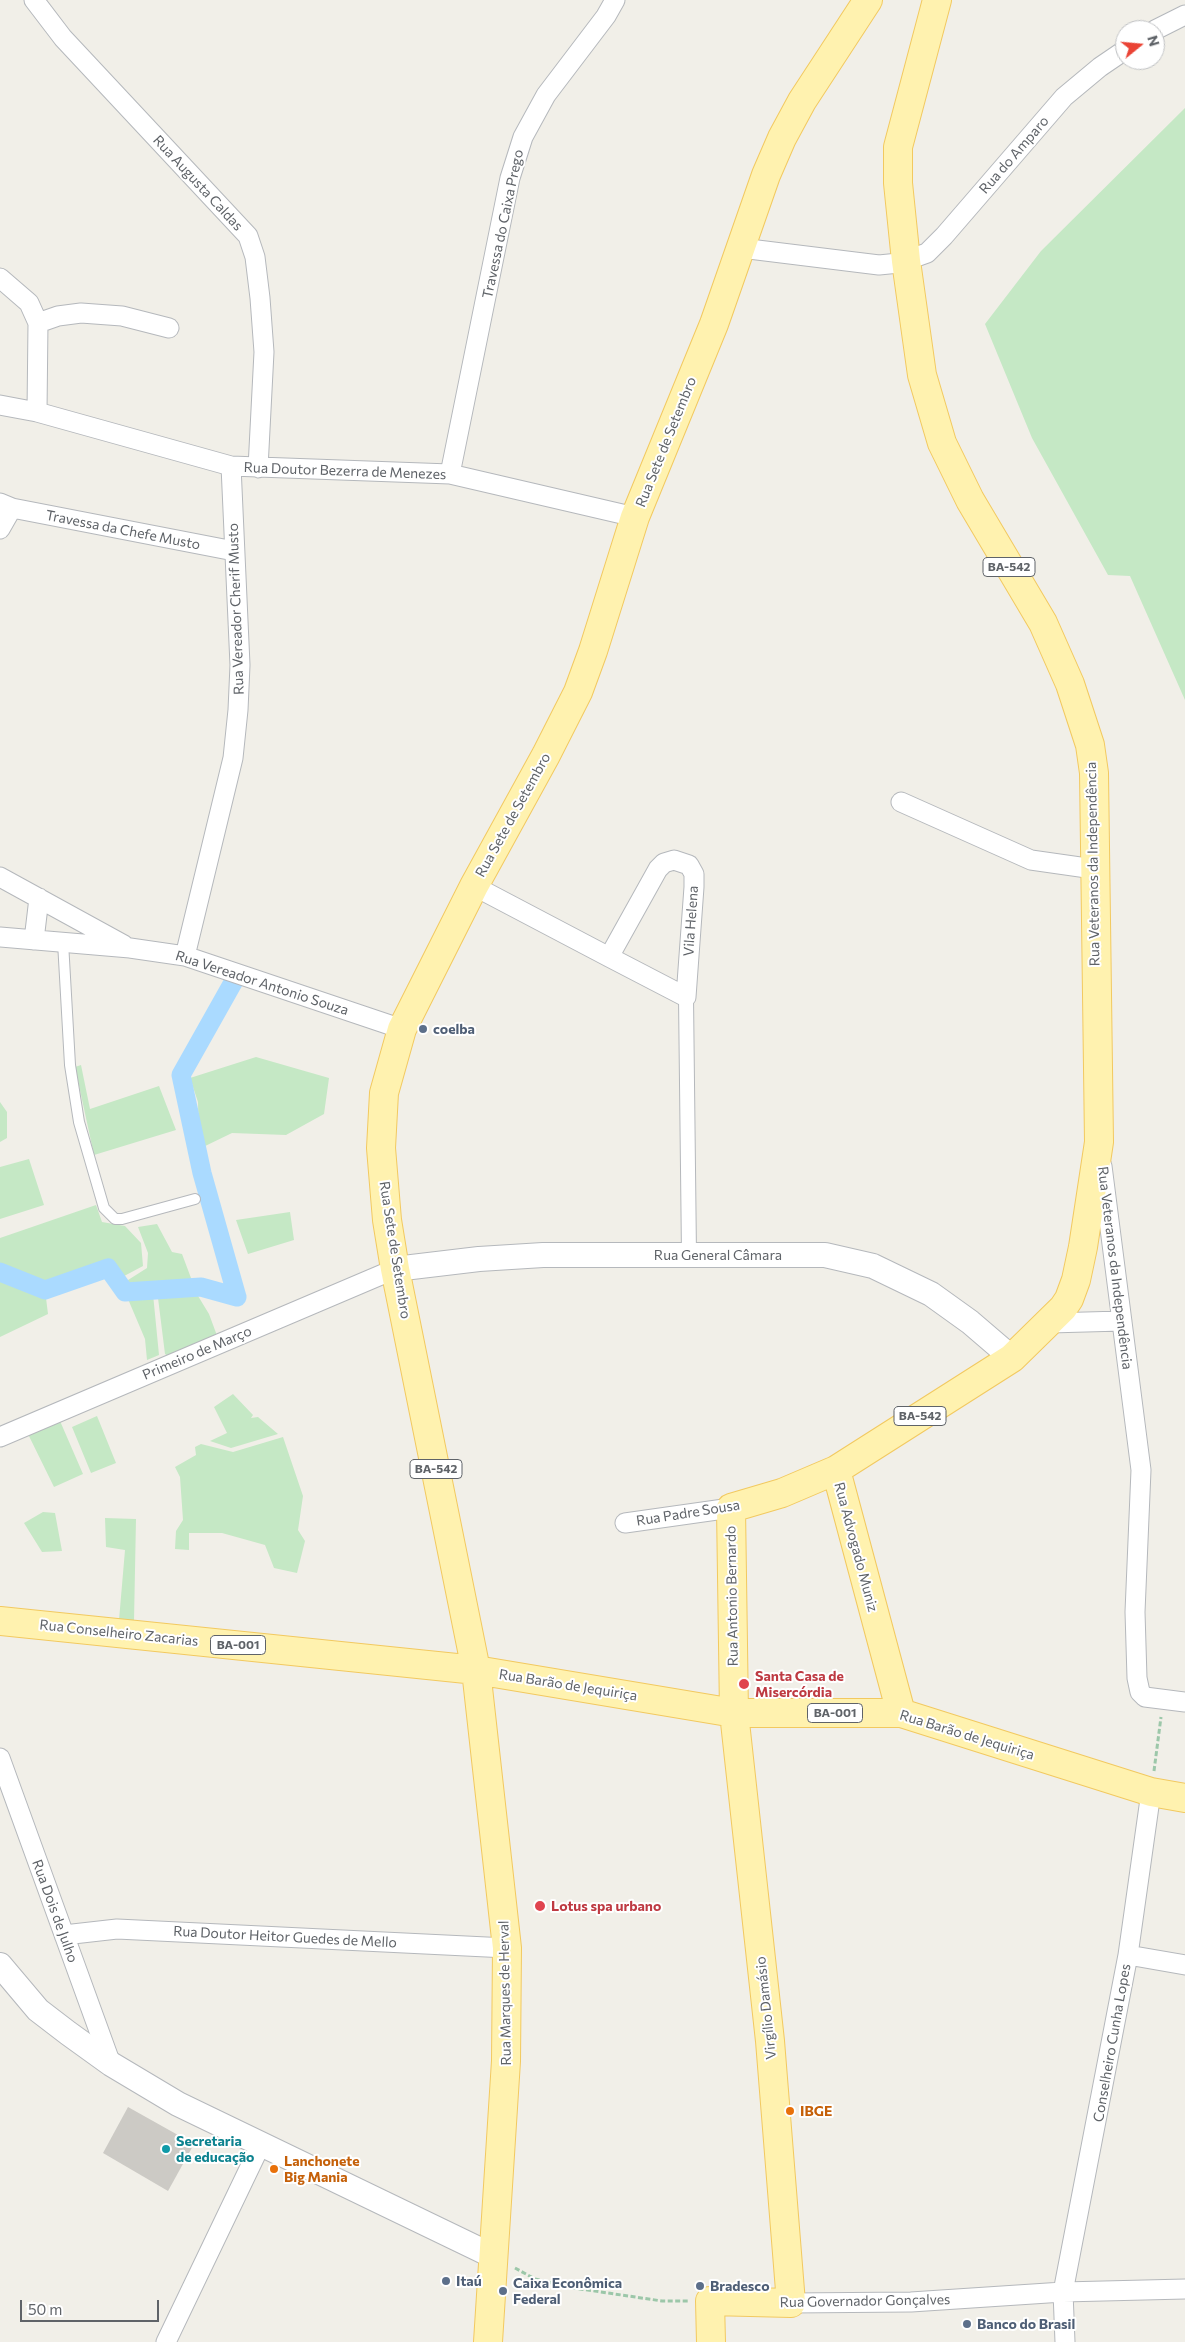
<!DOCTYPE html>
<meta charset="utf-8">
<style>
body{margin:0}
#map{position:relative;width:1185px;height:2342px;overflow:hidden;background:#f1efe8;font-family:Commissioner,sans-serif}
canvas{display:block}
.north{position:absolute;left:1115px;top:20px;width:50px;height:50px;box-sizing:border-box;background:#fff;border:1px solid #bfc1c3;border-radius:50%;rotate:73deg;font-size:14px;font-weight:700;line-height:20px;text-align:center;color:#5f6368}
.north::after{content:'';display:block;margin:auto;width:18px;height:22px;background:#ea4335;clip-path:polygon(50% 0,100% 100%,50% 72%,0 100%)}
.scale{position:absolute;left:20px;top:2300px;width:139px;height:22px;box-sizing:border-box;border:2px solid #5f6368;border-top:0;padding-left:6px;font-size:15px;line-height:18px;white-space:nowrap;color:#5f6368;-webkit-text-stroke:4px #fff;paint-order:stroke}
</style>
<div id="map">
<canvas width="1185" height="2342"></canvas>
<div class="north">N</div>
<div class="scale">50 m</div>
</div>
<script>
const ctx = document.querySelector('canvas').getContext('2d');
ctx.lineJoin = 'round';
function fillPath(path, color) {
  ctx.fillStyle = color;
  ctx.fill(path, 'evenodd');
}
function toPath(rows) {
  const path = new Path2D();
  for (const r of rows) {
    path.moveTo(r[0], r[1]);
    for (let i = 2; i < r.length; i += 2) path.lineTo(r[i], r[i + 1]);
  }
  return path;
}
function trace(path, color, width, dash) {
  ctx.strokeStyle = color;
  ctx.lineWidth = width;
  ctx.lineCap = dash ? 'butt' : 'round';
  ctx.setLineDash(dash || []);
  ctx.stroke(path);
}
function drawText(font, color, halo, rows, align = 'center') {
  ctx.font = font + ' Commissioner,sans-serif';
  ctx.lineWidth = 4;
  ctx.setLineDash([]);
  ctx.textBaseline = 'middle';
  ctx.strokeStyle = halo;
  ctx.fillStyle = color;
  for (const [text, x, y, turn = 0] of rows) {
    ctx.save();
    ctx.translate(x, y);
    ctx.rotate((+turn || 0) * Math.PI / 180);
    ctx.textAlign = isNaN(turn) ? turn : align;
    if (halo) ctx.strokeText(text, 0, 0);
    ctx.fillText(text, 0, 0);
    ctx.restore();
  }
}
const green = toPath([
 [1185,108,1185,700,1130,576,1108,575,1032,438,985,324,1041,251],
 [256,1057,329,1078,324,1114,286,1135,232,1133,199,1149,198,1102,190,1078],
 [81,1065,90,1109,159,1086,176,1130,94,1155,75,1067],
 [0,1102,7,1112,7,1138,0,1142],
 [29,1159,44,1205,0,1219,0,1167],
 [96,1205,102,1222,125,1226,141,1243,143,1266,111,1283,108,1268,88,1270,45,1290,48,1314,0,1337,0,1238],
 [290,1212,294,1240,248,1254,236,1220],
 [157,1224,172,1252,182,1254,194,1286,161,1290,136,1285,123,1290,117,1287,147,1268,148,1253,138,1227],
 [142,1288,153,1294,159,1355,147,1360,145,1339,125,1292],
 [195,1291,209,1314,219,1341,174,1360,165,1354,158,1298],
 [233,1394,253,1415,251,1418,258,1417,278,1434,231,1448,210,1441,227,1433,214,1407],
 [97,1416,116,1463,91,1473,72,1427],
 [60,1421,83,1474,54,1487,27,1432],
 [283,1437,303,1496,298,1530,305,1541,297,1573,274,1568,265,1545,222,1533,189,1533,189,1550,175,1549,176,1531,183,1520,180,1477,175,1467,196,1455,195,1447,201,1444,233,1452],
 [43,1512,55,1513,62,1551,42,1552,24,1523],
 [105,1518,136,1519,134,1621,119,1620,125,1550,106,1547]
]);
const canal = toPath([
 [235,979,181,1075,202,1173,237,1297],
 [0,1272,45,1290,108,1268,125,1292,201,1287,237,1297]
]);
const building = toPath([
 [128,2107,194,2144,168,2191,103,2153]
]);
const path = toPath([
 [1154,1771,1161,1717],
 [515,2268,535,2279,574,2288,662,2301,689,2301]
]);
const service = toPath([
 [63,942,70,1065,79,1122,104,1208,115,1219,122,1219,195,1199]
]);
const pedestrian = toPath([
 [686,997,689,1255]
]);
const minor = toPath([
 [34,0,63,38,248,236,255,257,260,298,264,352,258,468],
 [1155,30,1185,15],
 [741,248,879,265,899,263,927,253,944,236,1064,97,1100,67,1125,50],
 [0,278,29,303,38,323,37,412],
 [38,323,58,316,81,313,122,316,169,328],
 [0,405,37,412,231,466,450,474,635,517],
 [450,474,510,178,523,137,546,95,606,16,615,0],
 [0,503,12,508,234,551],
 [0,529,12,508],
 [901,802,1031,860,1094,869],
 [0,877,124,945],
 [474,886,609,957,686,997,694,887,694,874,689,865,674,860,664,863,658,869,609,957],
 [0,937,130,948,185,956,402,1029],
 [34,940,39,898],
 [185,956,233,758,238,710,240,665,231,466],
 [1102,1166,1141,1470,1135,1612,1137,1678,1140,1692,1145,1697,1185,1702],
 [1050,1323,1122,1321],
 [0,1437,395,1269],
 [625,1523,731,1508],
 [0,1758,111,2064],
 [64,1935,117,1929,507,1948],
 [1128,1955,1185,1965],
 [791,2303,911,2302,1063,2292,1185,2289],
 [166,2342,261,2144],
 [1065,2342,1063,2292,1128,1955,1151,1792]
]);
const tertiary = toPath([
 [395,1269,479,1259,543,1255,825,1255,873,1266,931,1294,970,1322,1012,1358],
 [0,1965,38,2010,68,2033,111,2064,178,2104,495,2257]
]);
const primary = toPath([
 [0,1621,476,1670,734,1713,901,1713,1151,1792,1185,1798],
 [901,1713,836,1470,1012,1358,1063,1308,1069,1299,1076,1280,1083,1247,1099,1142,1094,773,1090,745,1070,684,1043,623,970,500,942,443,922,375,906,261,898,183,898,147,937,0],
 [488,2342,506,2061,507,1948,476,1670,395,1269,387,1220,381,1148,384,1093,402,1029,474,886,546,755,578,692,593,651,635,517,714,324,766,175,782,138,802,101,868,0],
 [711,2342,710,2301,791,2303,770,2041,734,1713,731,1508,782,1493,836,1470]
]);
const markers = [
 [423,1029,5,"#5c6f8a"],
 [744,1684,6,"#e0444e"],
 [540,1906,6,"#e0444e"],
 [790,2111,5,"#e8710a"],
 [166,2149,5,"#0f9aa8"],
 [274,2169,5,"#e8710a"],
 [446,2281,5,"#5c6f8a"],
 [700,2286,5,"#5c6f8a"],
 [503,2291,5,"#5c6f8a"],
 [967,2324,5,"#5c6f8a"]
];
const shields = [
 [1009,567,52],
 [920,1416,52],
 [436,1469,52],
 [238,1645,55],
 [835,1713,55]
];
const shieldNames = [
 ["BA-542",1009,567],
 ["BA-542",920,1416],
 ["BA-542",436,1469],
 ["BA-001",238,1645],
 ["BA-001",835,1713]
];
const streetNames = [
 ["Rua do Amparo",1014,155,-49],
 ["Rua Augusta Caldas",198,183,47],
 ["Travessa do Caixa Prego",503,224,-78],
 ["Rua Sete de Setembro",666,442,-68],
 ["Rua Doutor Bezerra de Menezes",345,471,2],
 ["Travessa da Chefe Musto",123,530,11],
 ["Rua Vereador Cherif Musto",236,609,-92],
 ["Rua Sete de Setembro",513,815,-61],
 ["Rua Veteranos da Independência",1093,864,-91],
 ["Vila Helena",691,921,-86],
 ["Rua Vereador Antonio Souza",262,983,18],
 ["Rua Sete de Setembro",395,1250,81],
 ["Rua General Câmara",718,1255],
 ["Rua Veteranos da Independência",1115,1268,83],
 ["Primeiro de Março",197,1353,-23],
 ["Rua Padre Sousa",688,1513,-9],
 ["Rua Advogado Muniz",856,1547,75],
 ["Rua Antonio Bernardo",732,1596,-91],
 ["Rua Conselheiro Zacarias",119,1633,6],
 ["Rua Barão de Jequiriça",568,1685,9],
 ["Rua Barão de Jequiriça",967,1735,17],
 ["Rua Dois de Julho",55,1911,70],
 ["Rua Doutor Heitor Guedes de Mello",285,1937,3],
 ["Rua Marques de Herval",505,1993,-91],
 ["Virgílio Damásio",766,2008,-96],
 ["Conselheiro Cunha Lopes",1112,2043,-80],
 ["Rua Governador Gonçalves",865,2301,-1]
];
const serviceNames = [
 ["coelba",433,1029],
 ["Itaú",456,2281],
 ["Caixa Econômica",513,2283],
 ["Federal",513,2299],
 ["Bradesco",710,2286],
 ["Banco do Brasil",977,2324]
];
const healthNames = [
 ["Santa Casa de",755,1676],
 ["Misercórdia",755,1692],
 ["Lotus spa urbano",551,1906]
];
const foodNames = [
 ["IBGE",800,2111],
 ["Lanchonete",284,2161],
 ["Big Mania",284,2177]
];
const cultureNames = [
 ["Secretaria",176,2141],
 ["de educação",176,2157]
];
fillPath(green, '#c5e8c5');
trace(canal, '#aadaff', 19);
fillPath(building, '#cccac5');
trace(service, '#b5b8bc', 12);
trace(pedestrian, '#b5b8bc', 16);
trace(minor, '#b5b8bc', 21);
trace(tertiary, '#b5b8bc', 26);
trace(primary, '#f2c960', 30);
trace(path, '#9cc7a9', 3, [5, 2.5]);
trace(service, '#fff', 10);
trace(pedestrian, '#fff', 14);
trace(minor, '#fff', 19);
trace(tertiary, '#fff', 24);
trace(primary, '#fff2af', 28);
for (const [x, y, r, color] of markers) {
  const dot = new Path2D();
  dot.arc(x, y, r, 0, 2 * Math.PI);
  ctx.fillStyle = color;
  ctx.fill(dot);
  trace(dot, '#fff', 2);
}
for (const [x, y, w] of shields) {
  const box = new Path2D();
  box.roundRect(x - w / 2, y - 9.5, w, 19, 4);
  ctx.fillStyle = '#fff';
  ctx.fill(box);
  trace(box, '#5f6368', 1);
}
drawText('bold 12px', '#5f6368', null, shieldNames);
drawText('14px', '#5f6368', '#fff', streetNames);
drawText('bold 14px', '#4e5e75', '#fff', serviceNames, 'left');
drawText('bold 14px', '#be3a42', '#fff', healthNames, 'left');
drawText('bold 14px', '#c56008', '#fff', foodNames, 'left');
drawText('bold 14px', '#0d838f', '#fff', cultureNames, 'left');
</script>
